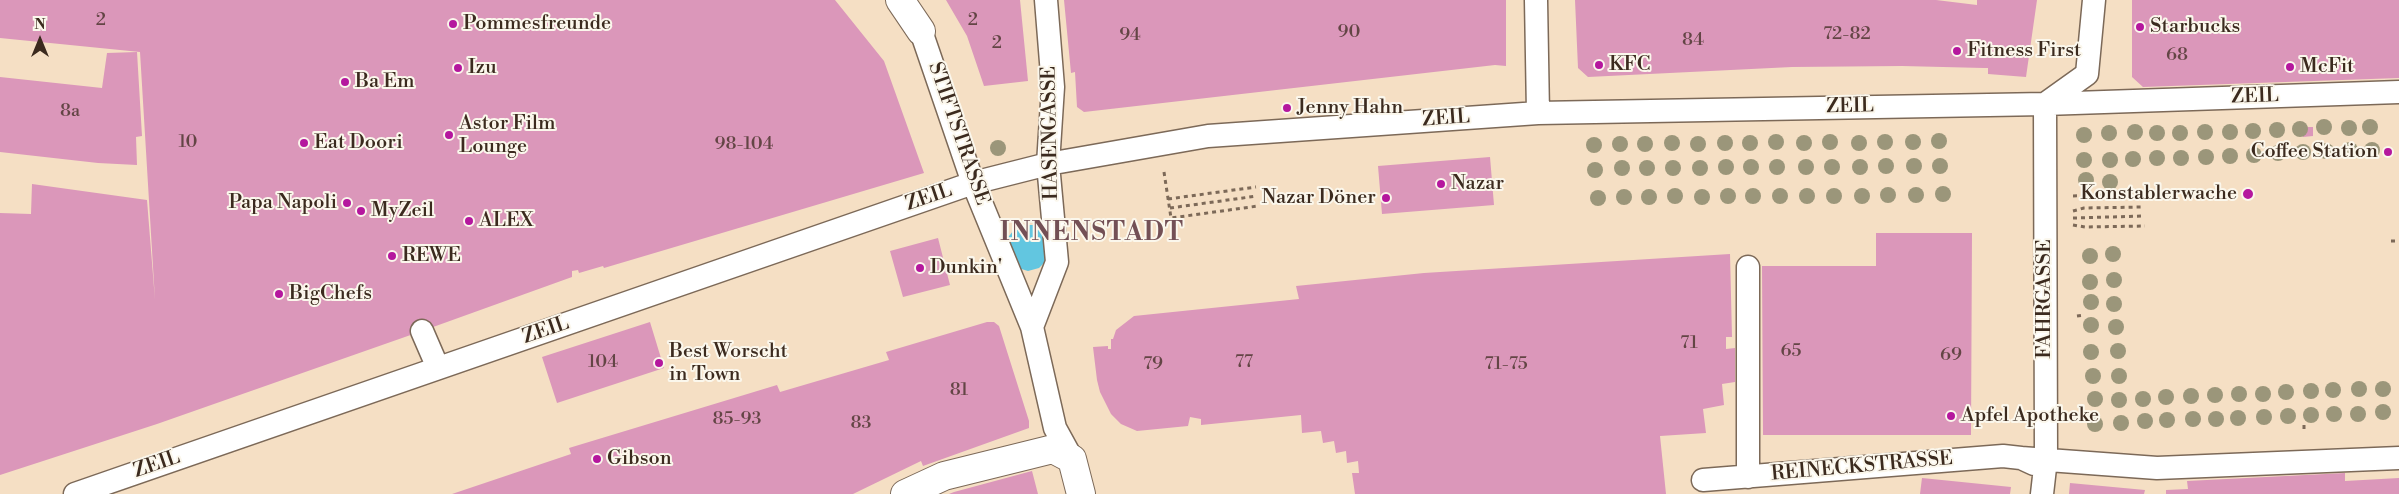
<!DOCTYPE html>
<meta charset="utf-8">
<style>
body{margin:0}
#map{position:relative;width:2399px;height:494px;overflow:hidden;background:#f5dfc4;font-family:"Libre Bodoni",serif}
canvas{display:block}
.north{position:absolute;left:15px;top:15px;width:50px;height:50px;-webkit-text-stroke:4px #fbf7ec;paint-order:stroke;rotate:0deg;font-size:14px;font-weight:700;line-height:20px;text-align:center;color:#3b2a1e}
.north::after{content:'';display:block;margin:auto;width:18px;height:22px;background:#3b2a1e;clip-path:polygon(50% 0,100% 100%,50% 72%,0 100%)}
</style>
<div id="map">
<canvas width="2399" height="494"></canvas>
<div class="north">N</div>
</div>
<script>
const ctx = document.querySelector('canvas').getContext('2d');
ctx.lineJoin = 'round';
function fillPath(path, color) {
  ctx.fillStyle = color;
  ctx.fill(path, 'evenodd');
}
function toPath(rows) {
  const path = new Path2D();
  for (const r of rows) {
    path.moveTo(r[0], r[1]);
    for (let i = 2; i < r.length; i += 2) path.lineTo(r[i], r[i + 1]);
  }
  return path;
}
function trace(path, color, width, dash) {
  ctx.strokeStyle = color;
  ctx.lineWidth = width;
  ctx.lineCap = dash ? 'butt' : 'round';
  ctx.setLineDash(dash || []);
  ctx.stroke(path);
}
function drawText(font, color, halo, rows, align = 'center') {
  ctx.font = font + ' "Libre Bodoni",serif';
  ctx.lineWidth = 4;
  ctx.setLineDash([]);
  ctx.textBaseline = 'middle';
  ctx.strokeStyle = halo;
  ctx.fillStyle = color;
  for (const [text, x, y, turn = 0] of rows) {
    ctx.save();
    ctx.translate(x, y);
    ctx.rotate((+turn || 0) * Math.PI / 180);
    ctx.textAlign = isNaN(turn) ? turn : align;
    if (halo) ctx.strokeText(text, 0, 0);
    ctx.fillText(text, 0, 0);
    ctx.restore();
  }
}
const water = toPath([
 [1022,225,1033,225,1043,230,1047,260,1039,268,1028,271,1018,268,1006,240,1013,231]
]);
const building = toPath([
 [0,0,835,0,884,61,924,173,604,268,603,266,579,273,578,270,572,271,572,277,422,331,157,424,0,475,0,213,31,214,32,184,147,200,155,300,140,52,0,38],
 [946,0,1020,0,1028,81,984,86,967,36],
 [1064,0,1506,0,1506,66,1495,65,1084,112,1077,107,1075,72,1071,73],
 [1575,0,1936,0,1977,5,1977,0,2037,0,2026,77,1988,74,1988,68,1984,68,1902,66,1792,67,1588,77,1578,68],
 [2132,0,2399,0,2399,78,2143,87,2132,77],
 [137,52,142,136,136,137,137,165,98,163,0,152,0,77,102,88,107,53],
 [2303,127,2313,127,2313,136,2303,137],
 [1490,157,1494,205,1382,214,1378,166],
 [1876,233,1972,233,1971,435,1763,435,1762,266,1876,266],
 [938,238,950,285,903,297,890,251],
 [1730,254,1732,337,1726,337,1726,349,1735,348,1735,382,1722,384,1724,405,1703,409,1706,433,1660,436,1666,494,1355,494,1352,473,1359,473,1358,461,1347,463,1346,451,1336,453,1334,441,1323,443,1321,431,1302,433,1301,415,1201,425,1201,419,1190,417,1188,426,1137,431,1121,424,1111,414,1100,392,1097,380,1093,347,1108,346,1108,349,1111,349,1111,339,1113,339,1116,330,1134,316,1299,299,1296,286,1424,273],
 [650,322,664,368,557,403,542,357],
 [987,322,994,322,999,326,1029,421,1029,428,923,466,921,461,853,494,452,494,571,454,569,448,777,385,780,392,889,360,886,352],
 [1032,471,1038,494,949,494,954,492],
 [2345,473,2345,481,2399,478,2399,494,2166,494,2166,490,2188,489,2187,481],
 [1922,478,2011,487,2010,494,1920,494],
 [2070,483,2145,490,2144,494,2069,494]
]);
const path = toPath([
 [1164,172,1171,218,1258,206],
 [2073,196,2135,194],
 [1168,199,1256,187],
 [1170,208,1257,196],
 [2073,211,2084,208,2144,207],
 [2073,218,2145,216],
 [2073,225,2085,227,2145,226],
 [2391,241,2399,241],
 [2077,316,2084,315],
 [2080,414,2087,414],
 [2304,425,2304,433]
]);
const pedestrian = toPath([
 [1536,0,1538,113],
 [921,31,973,183,1032,327,1055,428,1072,459],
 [2045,104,2087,74,2094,0],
 [1748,267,1748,477],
 [1032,327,1057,262,1048,164,1053,87,1046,0],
 [422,331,438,368],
 [2021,458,2157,468,2399,458],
 [1703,480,2003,456,2021,458,2034,464],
 [75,494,973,183,1048,164,1208,136,1538,113,2045,104,2399,92],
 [2042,494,2046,459,2045,104]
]);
const minor = toPath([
 [900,0,921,31],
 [905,494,944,476,1053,449,1072,459,1081,494]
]);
const trees = [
 [2324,127],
 [2370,127],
 [2349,128],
 [2300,129],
 [2277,130],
 [2253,131],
 [2135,132],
 [2205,132],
 [2230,132],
 [2109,133],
 [2157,133],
 [2180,133],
 [2084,135],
 [1939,141],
 [1776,142],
 [1830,142],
 [1885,142],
 [1913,142],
 [1672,143],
 [1725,143],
 [1750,143],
 [1804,143],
 [1859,143],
 [1620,144],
 [1645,144],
 [1698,144],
 [1594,145],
 [998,148],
 [2350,150],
 [2372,150],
 [2326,151],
 [2303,152],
 [2278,153],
 [2254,155],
 [2230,156],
 [2206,157],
 [2157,158],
 [2181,158],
 [2133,159],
 [2084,160],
 [2110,160],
 [1886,166],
 [1914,166],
 [1940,166],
 [1726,167],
 [1751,167],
 [1777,167],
 [1806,167],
 [1832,167],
 [1860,167],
 [1622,168],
 [1647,168],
 [1673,168],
 [1700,168],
 [1595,170],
 [2086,180],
 [2110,182],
 [1943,194],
 [1888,195],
 [1916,195],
 [1675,196],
 [1728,196],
 [1753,196],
 [1780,196],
 [1807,196],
 [1834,196],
 [1862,196],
 [1624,197],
 [1649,197],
 [1702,197],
 [1598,198],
 [2113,254],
 [2090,256],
 [2114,280],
 [2090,282],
 [2091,302],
 [2114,304],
 [2091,325],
 [2116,327],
 [2118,351],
 [2091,352],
 [2093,376],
 [2119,376],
 [2359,389],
 [2383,389],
 [2333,390],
 [2311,391],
 [2286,392],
 [2239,394],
 [2263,394],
 [2215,395],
 [2191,396],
 [2166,397],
 [2095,399],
 [2143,399],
 [2119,400],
 [2383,412],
 [2334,414],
 [2358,414],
 [2311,415],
 [2288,416],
 [2264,417],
 [2238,418],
 [2193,419],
 [2216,419],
 [2167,420],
 [2145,421],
 [2121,423],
 [2095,424]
];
const markers = [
 [453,24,5,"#b5179e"],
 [2140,27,5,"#b5179e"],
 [1957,51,5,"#b5179e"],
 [1599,65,5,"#b5179e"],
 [2290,67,5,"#b5179e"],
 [458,68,5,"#b5179e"],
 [345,82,5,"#b5179e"],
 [1287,108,5,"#b5179e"],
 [449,135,5,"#b5179e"],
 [304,143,5,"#b5179e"],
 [2388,152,5,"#b5179e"],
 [1441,184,5,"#b5179e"],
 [2248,194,6,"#b5179e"],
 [1386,198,5,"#b5179e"],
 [347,203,5,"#b5179e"],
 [361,211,5,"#b5179e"],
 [469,221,5,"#b5179e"],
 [392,256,5,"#b5179e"],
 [920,268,5,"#b5179e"],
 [279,294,5,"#b5179e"],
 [659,363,5,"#b5179e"],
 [1951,416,5,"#b5179e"],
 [597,459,5,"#b5179e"]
];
const numberNames = [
 ["2",101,21],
 ["2",973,21],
 ["90",1349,33],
 ["72-82",1847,35],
 ["94",1130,36],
 ["84",1693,41],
 ["2",997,44],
 ["68",2177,56],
 ["8a",70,112],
 ["10",188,143],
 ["98-104",744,145],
 ["71",1689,344],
 ["65",1791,352],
 ["69",1951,356],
 ["104",603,363],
 ["77",1244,363],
 ["79",1153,365],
 ["71-75",1506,365],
 ["81",959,391],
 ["85-93",737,420],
 ["83",861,424]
];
const poiNames = [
 ["Pommesfreunde",463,24],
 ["Starbucks",2150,27],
 ["Fitness First",1967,51],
 ["KFC",1609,65],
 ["McFit",2300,67],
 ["Izu",468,68],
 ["Ba Em",355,82],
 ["Jenny Hahn",1297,108],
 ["Astor Film",459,124],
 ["Lounge",459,147],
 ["Eat Doori",314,143],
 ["Coffee Station",2378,152,"right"],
 ["Nazar",1451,184],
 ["Konstablerwache",2237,194,"right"],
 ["Nazar Döner",1376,198,"right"],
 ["Papa Napoli",337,203,"right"],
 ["MyZeil",371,211],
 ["ALEX",479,221],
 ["REWE",402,256],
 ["Dunkin'",930,268],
 ["BigChefs",289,294],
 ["Best Worscht",669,352],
 ["in Town",669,375],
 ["Apfel Apotheke",1961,416],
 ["Gibson",607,459]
];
const streetNames = [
 ["ZEIL",2255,97,-2],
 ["ZEIL",1850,107,-1],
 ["ZEIL",1446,119,-4],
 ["HASENGASSE",1051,133,-91],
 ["STIFTSTRASSE",958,134,71],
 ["ZEIL",929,198,-19],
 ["FAHRGASSE",2045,299,-90],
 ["ZEIL",546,331,-19],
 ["ZEIL",157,465,-19],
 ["REINECKSTRASSE",1862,467,-5]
];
const districtNames = [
 ["INNENSTADT",1092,234]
];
fillPath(water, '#62c6e0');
fillPath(building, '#db97ba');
trace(pedestrian, '#7c6958', 25);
trace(minor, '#7c6958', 30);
trace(path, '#7c6958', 3, [4, 4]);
trace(pedestrian, '#fff', 22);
trace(minor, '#fff', 28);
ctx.fillStyle = '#9b967a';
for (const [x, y] of trees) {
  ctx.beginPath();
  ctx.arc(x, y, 8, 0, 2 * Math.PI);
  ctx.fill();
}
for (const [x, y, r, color] of markers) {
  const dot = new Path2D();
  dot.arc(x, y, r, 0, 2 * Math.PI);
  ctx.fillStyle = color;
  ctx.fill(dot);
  trace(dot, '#fbf7ec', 2);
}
drawText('18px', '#634545', null, numberNames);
drawText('20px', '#3b2a1e', '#fbf7ec', poiNames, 'left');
drawText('20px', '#3b2a1e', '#fbf7ec', streetNames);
ctx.letterSpacing = '1px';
drawText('bold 25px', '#735055', '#fbf7ec', districtNames);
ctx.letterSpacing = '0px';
</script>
